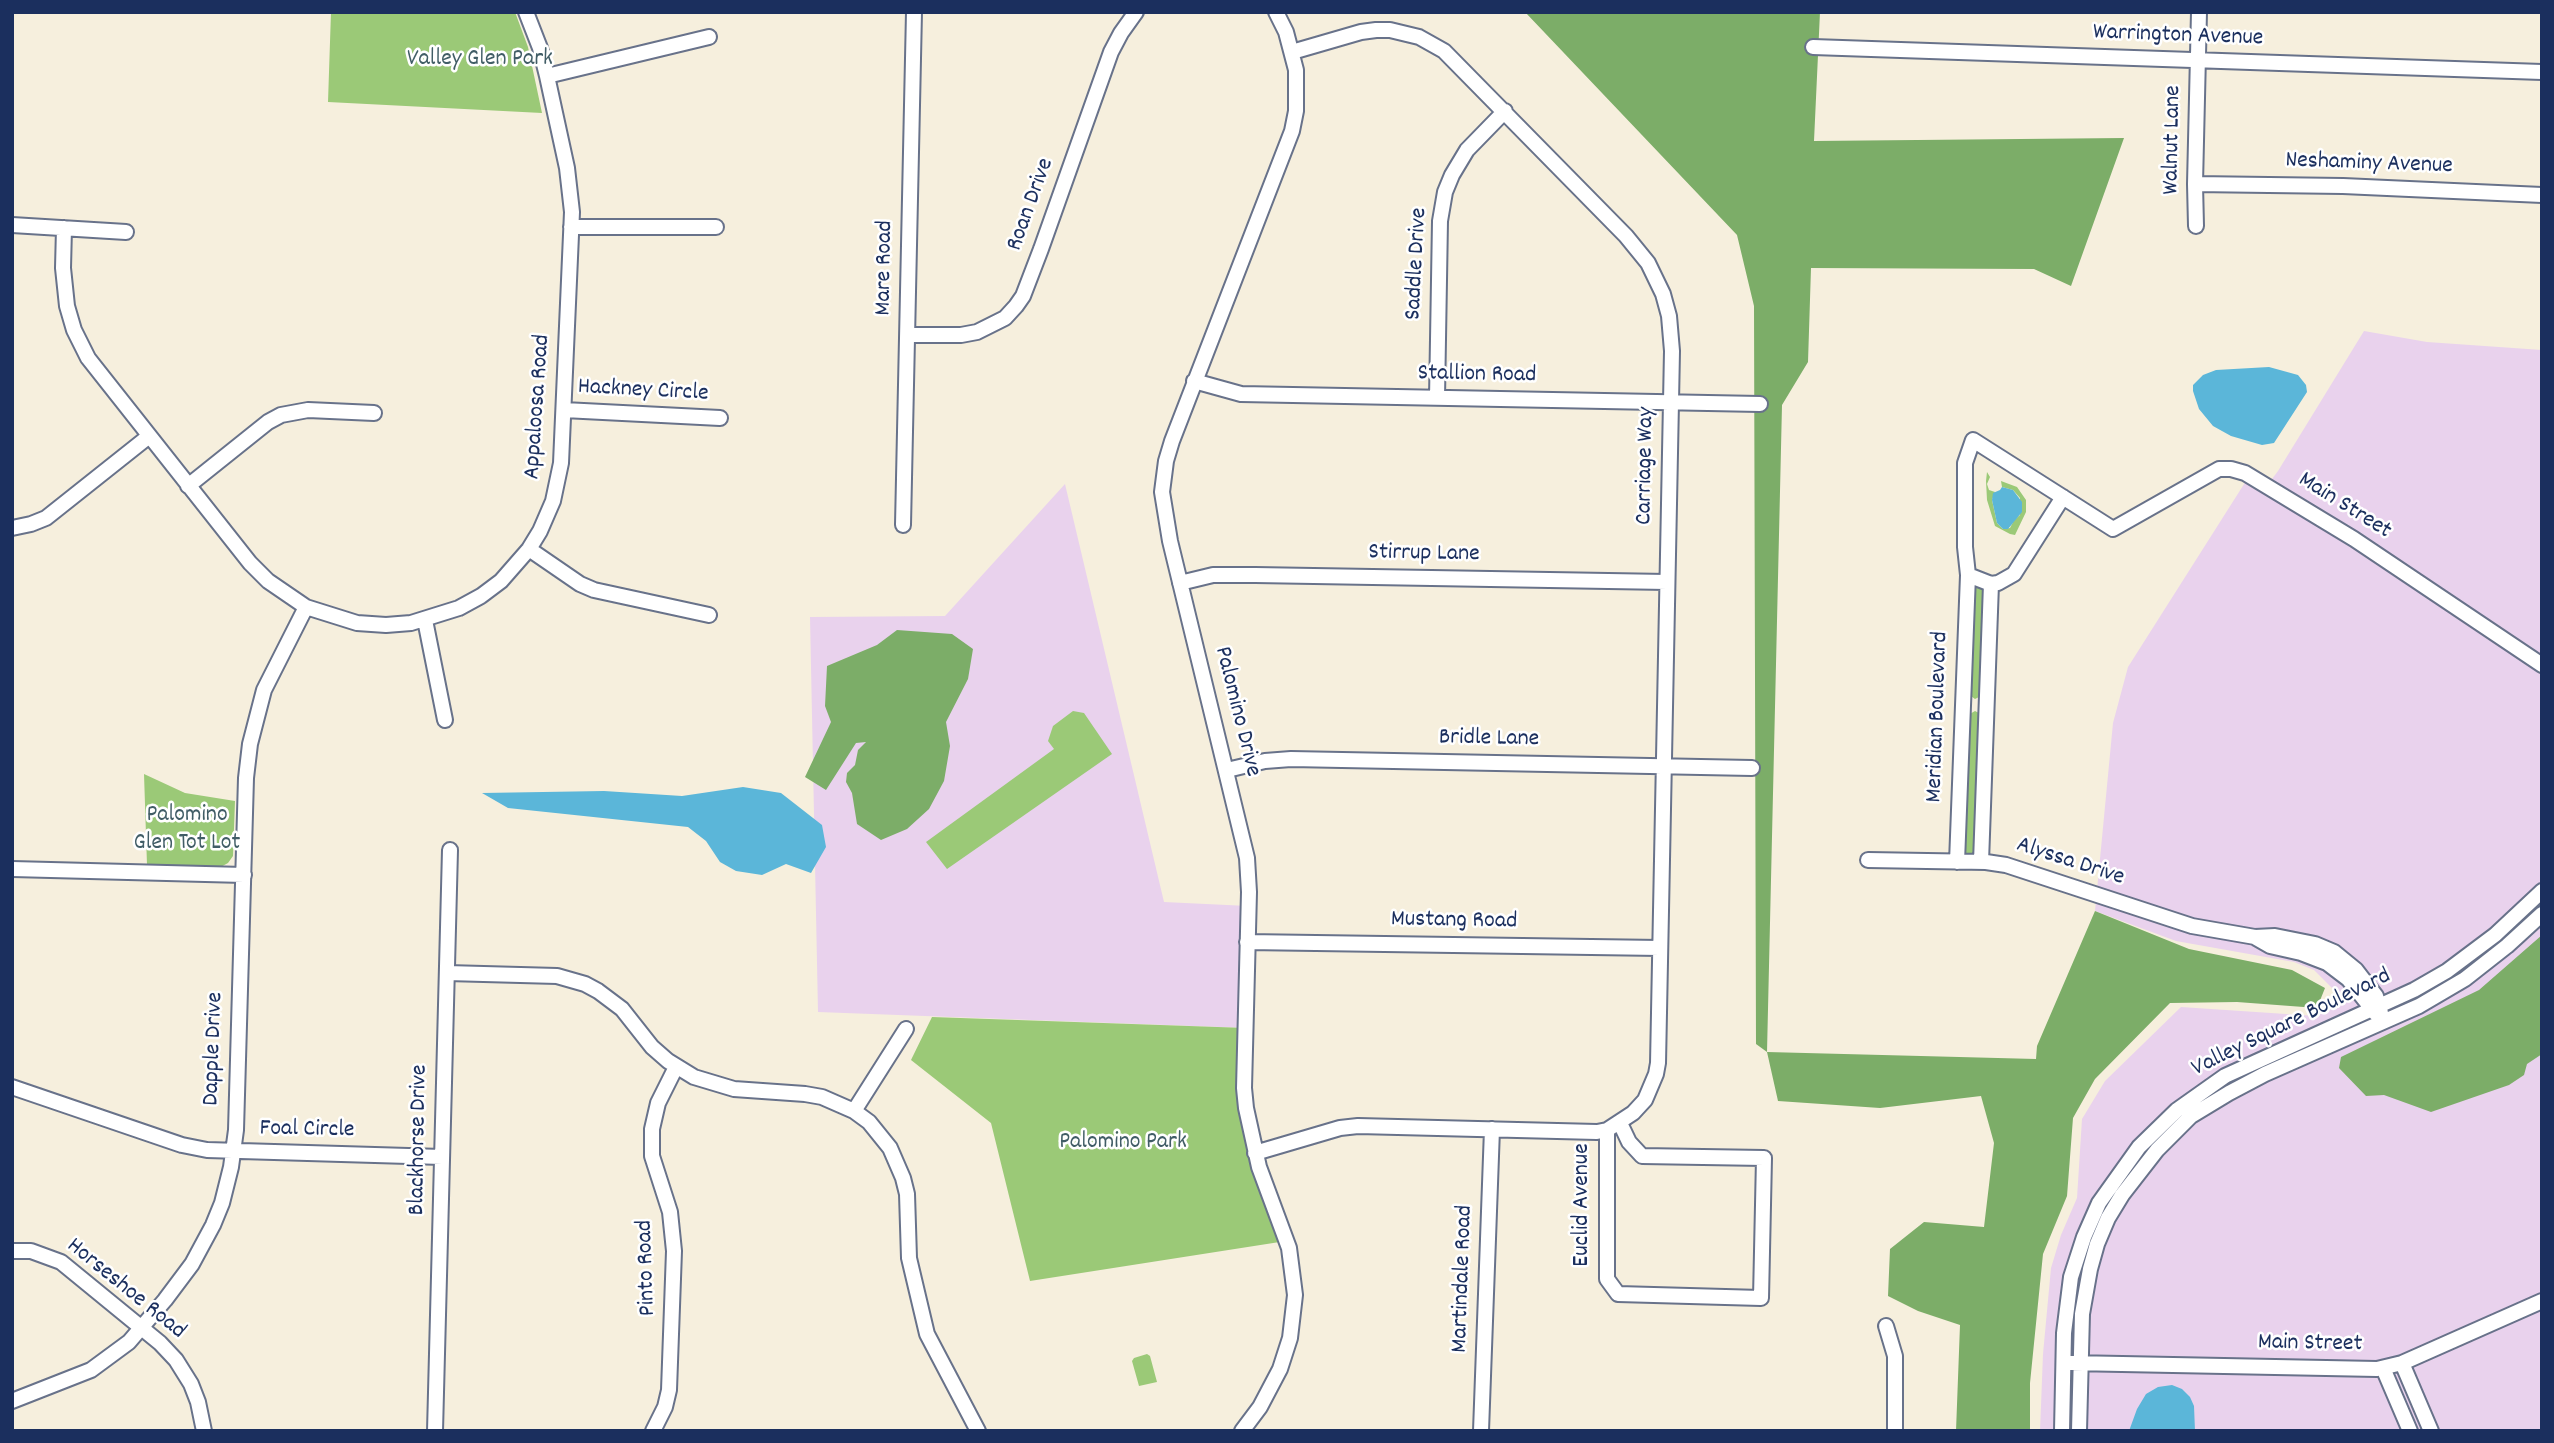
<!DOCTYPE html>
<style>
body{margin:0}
#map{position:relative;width:2554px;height:1443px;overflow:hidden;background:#f6efdd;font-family:Dekko,sans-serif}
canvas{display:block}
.frame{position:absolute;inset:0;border:14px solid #1b2f5e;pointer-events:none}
</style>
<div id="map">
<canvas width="2554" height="1443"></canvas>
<div class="frame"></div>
</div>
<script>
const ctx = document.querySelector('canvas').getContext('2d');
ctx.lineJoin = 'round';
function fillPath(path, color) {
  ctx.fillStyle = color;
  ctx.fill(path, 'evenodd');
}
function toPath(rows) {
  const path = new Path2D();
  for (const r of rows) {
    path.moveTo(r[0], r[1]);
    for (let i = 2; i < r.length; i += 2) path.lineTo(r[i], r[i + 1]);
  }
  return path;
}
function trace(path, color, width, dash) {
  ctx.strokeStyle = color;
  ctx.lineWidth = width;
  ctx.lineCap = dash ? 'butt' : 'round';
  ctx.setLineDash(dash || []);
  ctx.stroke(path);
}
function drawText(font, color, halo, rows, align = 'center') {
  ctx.font = font + ' Dekko,sans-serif';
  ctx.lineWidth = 5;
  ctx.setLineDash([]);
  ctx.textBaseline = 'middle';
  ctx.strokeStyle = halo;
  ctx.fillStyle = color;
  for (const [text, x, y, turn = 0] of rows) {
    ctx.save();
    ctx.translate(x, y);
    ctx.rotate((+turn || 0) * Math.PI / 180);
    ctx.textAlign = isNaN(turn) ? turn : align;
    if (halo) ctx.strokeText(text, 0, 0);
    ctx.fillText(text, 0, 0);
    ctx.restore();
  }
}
const built = toPath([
 [2364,331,2427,342,2542,350,2542,1431,2040,1431,2043,1354,2051,1268,2061,1235,2077,1198,2082,1119,2105,1081,2181,1007,2316,1016,2331,1009,2335,1001,2334,990,2314,970,2294,962,2176,941,2095,911,2113,723,2128,667,2246,481,2263,491,2278,471],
 [1065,484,1164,902,1248,906,1246,1028,818,1012,810,617,945,616]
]);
const green = toPath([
 [331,12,515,12,528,47,542,113,328,102],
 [1987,472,1990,477,1987,484,1989,490,1995,492,1992,500,1997,523,2003,529,2010,528,2014,520,2020,515,2020,498,2013,490,2002,487,2001,481,2017,487,2026,500,2026,512,2015,535,2010,534,1995,526,1987,500,1986,481],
 [1979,587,1986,592,1981,696,1975,699,1968,694,1973,589],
 [1073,711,1084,713,1112,754,947,869,926,842,1054,749,1048,741,1053,726],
 [1975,711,1981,714,1977,850,1973,856,1965,855,1963,852,1968,715],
 [144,774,185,793,235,801,233,856,228,863,217,869,147,865],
 [932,1017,1246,1028,1244,1088,1286,1241,1030,1281,991,1123,911,1060],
 [1147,1354,1150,1356,1157,1382,1139,1386,1132,1361,1134,1358]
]);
const forest = toPath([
 [1525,12,1820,12,1814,141,2124,138,2071,286,2034,269,1811,268,1808,362,1782,405,1767,1052,2036,1059,2037,1046,2095,911,2189,949,2292,970,2325,988,2317,1008,2237,1002,2170,1003,2095,1079,2073,1118,2067,1196,2043,1254,2030,1383,2030,1431,1956,1431,1960,1325,1918,1311,1888,1296,1890,1249,1924,1222,1984,1227,1994,1143,1981,1096,1880,1108,1778,1101,1767,1052,1756,1044,1754,306,1737,235],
 [897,630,952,634,973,649,968,679,946,722,950,746,944,781,929,809,907,829,881,840,857,824,852,793,846,782,847,773,855,765,858,750,866,742,856,743,826,790,805,777,831,722,825,706,827,666,877,645],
 [2542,935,2542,1054,2527,1064,2524,1075,2509,1085,2431,1112,2384,1095,2366,1096,2339,1068,2341,1057,2479,990]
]);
const water = toPath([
 [2269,367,2298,375,2306,385,2307,392,2274,443,2262,445,2231,436,2213,426,2199,409,2193,391,2193,385,2203,375,2216,370],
 [2002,487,2013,490,2022,502,2022,512,2008,529,2003,529,1997,523,1992,500,1993,493,2000,490],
 [743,787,781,793,822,825,826,847,811,873,786,864,762,875,736,871,720,862,706,841,688,827,508,808,482,793,604,791,682,796],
 [2172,1385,2182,1389,2190,1397,2194,1406,2195,1431,2129,1431,2137,1409,2146,1394,2158,1387]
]);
const minor = toPath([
 [1813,47,2542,72],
 [547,76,709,37],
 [2195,184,2343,186,2542,195],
 [12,225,126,232],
 [2196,226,2195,184,2199,12],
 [571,227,716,227],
 [64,228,63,268,67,306,74,330,88,358,250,563,268,581,306,607,357,623,386,625,411,623,459,608,481,596,501,581,529,549,540,531,553,501,561,463,572,212,567,168,547,76,540,48,526,12],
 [908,335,961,335,977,332,1005,318,1016,306,1023,296,1041,249,1111,52,1121,33,1136,12],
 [1194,381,1241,394,1760,404],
 [1437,398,1440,221,1445,192,1452,175,1467,150,1505,111],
 [564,410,720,418],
 [188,486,268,422,281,415,308,410,374,413],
 [903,525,914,12],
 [12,528,31,524,46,518,148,437],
 [529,549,580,584,594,590,709,615],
 [1968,575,1991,584,1998,583,2014,574,2063,497],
 [1180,583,1213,575,1255,575,1667,582],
 [425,620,445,720],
 [1227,770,1265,761,1291,759,1752,768],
 [1868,860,1986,862,2006,865,2192,926,2255,937,2275,936,2315,944,2334,952,2356,970,2376,996,2381,1013],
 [1957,862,1968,575,1965,547,1965,463,1973,440,2113,529,2219,469,2231,469,2245,473,2354,539,2542,665],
 [1981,862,1991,584],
 [12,869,244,875],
 [2256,938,2270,946,2301,953,2327,963,2348,979,2376,1014],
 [1247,942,1660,948],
 [447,973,557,976,585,984,598,991,622,1009,652,1047,668,1061,694,1077,734,1089,805,1094,822,1097,854,1111,869,1122,890,1148,903,1178,907,1194,909,1258,927,1334,978,1431],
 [12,1087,182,1145,207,1150,442,1157],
 [854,1111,906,1029],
 [1607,1130,1607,1279,1618,1294,1761,1298,1764,1158,1642,1156,1629,1142,1620,1123],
 [1255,1153,1340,1128,1358,1126,1597,1132,1607,1130,1633,1113,1645,1100,1656,1074,1658,1063,1672,351,1669,316,1663,294,1648,263,1626,236,1444,51,1419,37,1390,30,1376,30,1361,32,1292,52],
 [12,1251,31,1251,61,1262,160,1343,176,1360,191,1384,198,1402,204,1431],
 [1886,1326,1895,1356,1895,1431],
 [2071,1363,2377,1369,2402,1363,2542,1301],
 [2402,1363,2431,1431],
 [2383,1368,2410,1431],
 [12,1401,91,1370,129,1342,165,1300,192,1264,213,1225,222,1203,231,1167,236,1130,246,778,250,744,264,690,306,607],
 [435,1431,450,850],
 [653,1431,665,1407,669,1390,674,1251,670,1212,652,1156,652,1129,658,1103,676,1067],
 [1242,1431,1260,1407,1280,1369,1290,1338,1295,1295,1289,1248,1259,1167,1246,1108,1244,1088,1249,892,1247,858,1170,541,1162,492,1166,461,1172,441,1292,131,1296,111,1296,70,1286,32,1276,12],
 [1481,1431,1492,1129],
 [2062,1431,2064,1333,2071,1277,2084,1237,2099,1203,2139,1147,2177,1110,2225,1076,2414,990,2447,971,2495,935,2542,891],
 [2079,1431,2082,1314,2090,1269,2097,1244,2108,1218,2122,1195,2157,1150,2191,1116,2229,1093,2265,1074,2419,1006,2465,979,2507,946,2542,914]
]);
const streetNames = [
 ["Warrington Avenue",2178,37,2],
 ["Walnut Lane",2174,140,-89],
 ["Neshaminy Avenue",2369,165,2],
 ["Roan Drive",1032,205,-70],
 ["Saddle Drive",1418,264,-87],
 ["Mare Road",886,268,-89],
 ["Stallion Road",1477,376,1],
 ["Hackney Circle",643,392,3],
 ["Appaloosa Road",539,407,-86],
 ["Carriage Way",1647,466,-89],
 ["Main Street",2344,507,32],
 ["Stirrup Lane",1424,555,1],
 ["Palomino Drive",1236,712,76],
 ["Meridian Boulevard",1939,717,-88],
 ["Bridle Lane",1489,740,1],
 ["Alyssa Drive",2070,863,18],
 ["Mustang Road",1454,922,1],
 ["Valley Square Boulevard",2292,1024,-26],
 ["Dapple Drive",215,1049,-88],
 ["Foal Circle",307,1131,1],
 ["Blackhorse Drive",420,1140,-89],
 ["Euclid Avenue",1584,1205,-90],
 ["Pinto Road",648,1268,-92],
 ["Martindale Road",1464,1279,-88],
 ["Horseshoe Road",125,1290,39],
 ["Main Street",2310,1345,1]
];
const parkNames = [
 ["Valley Glen Park",480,61],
 ["Palomino",187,817],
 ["Glen Tot Lot",187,845],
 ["Palomino Park",1123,1144]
];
fillPath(built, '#e9d2ed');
fillPath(green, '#9bc977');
fillPath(forest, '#7cad68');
fillPath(water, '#5bb6d9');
trace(minor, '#68728a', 18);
trace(minor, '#fff', 14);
drawText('24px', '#1b2f5e', '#fff', streetNames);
drawText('24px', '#415d66', '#fff', parkNames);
</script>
